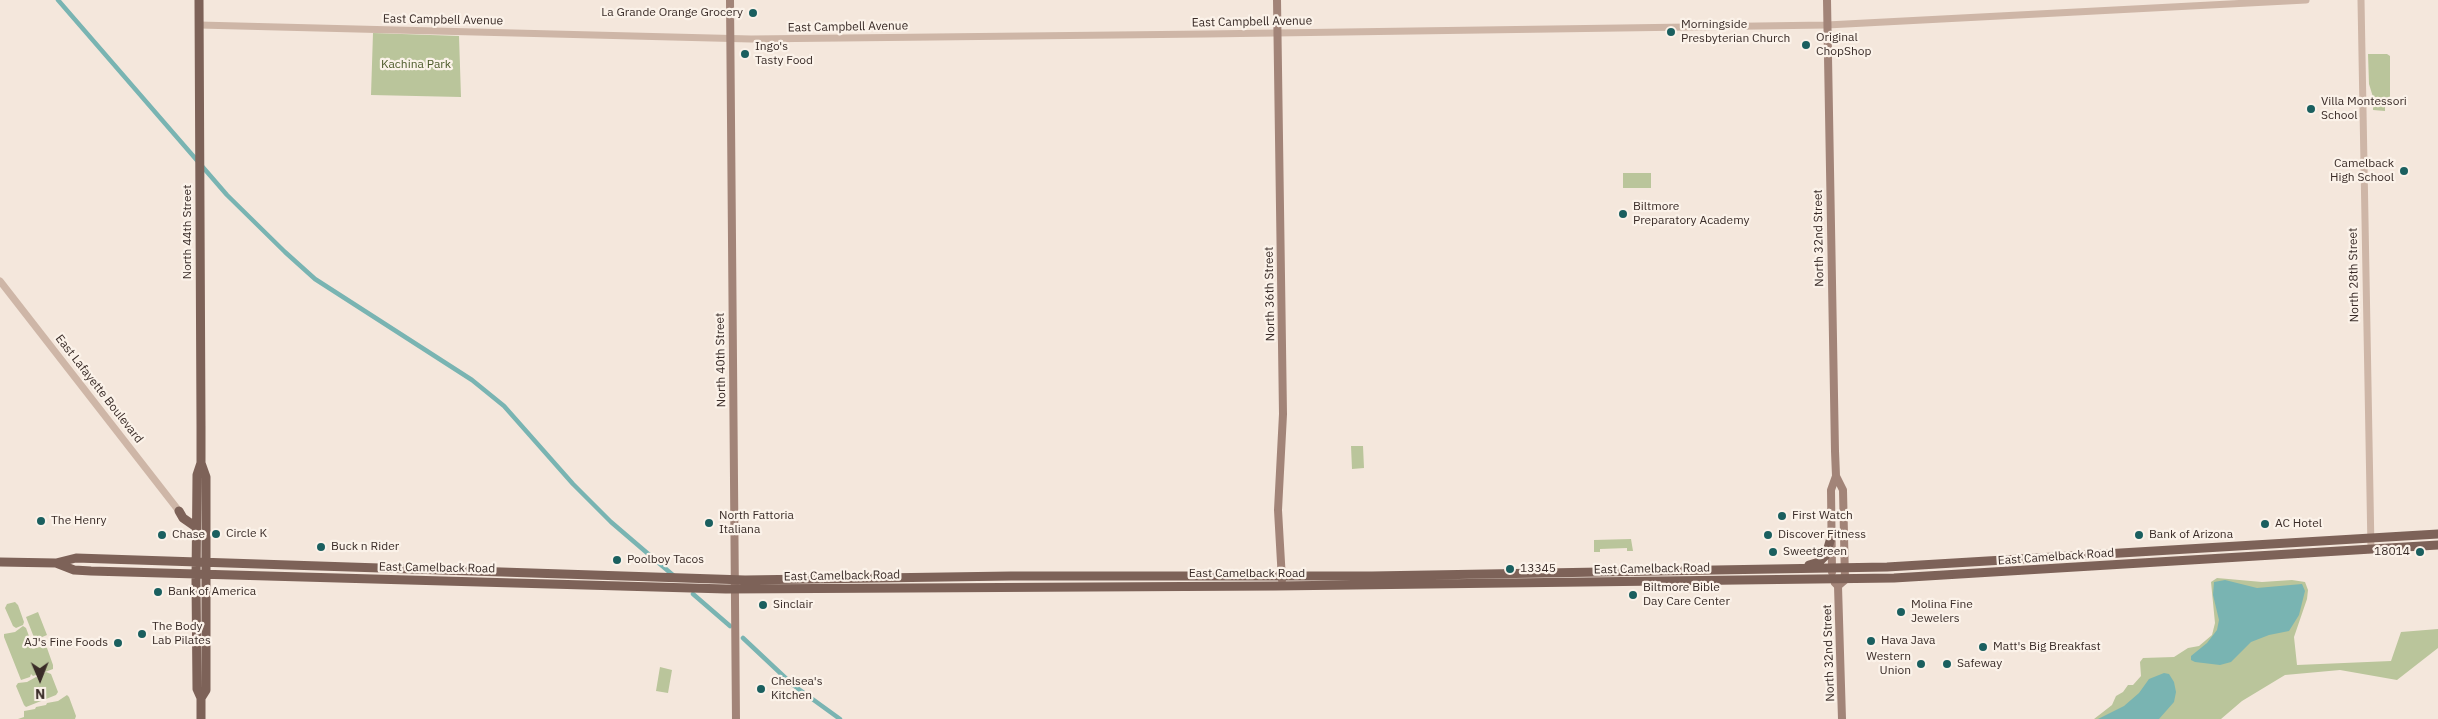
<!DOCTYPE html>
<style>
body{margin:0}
#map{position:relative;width:2438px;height:719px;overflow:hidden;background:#f4e7dc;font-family:"IBM Plex Sans",sans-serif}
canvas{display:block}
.north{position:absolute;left:15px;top:654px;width:50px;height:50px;-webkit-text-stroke:4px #fbf2e9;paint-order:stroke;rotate:179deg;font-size:14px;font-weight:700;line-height:20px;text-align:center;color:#3a2c28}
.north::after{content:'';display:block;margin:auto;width:18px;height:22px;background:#3a2c28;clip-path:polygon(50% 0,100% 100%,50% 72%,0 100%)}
</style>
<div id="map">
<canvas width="2438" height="719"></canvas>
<div class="north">N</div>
</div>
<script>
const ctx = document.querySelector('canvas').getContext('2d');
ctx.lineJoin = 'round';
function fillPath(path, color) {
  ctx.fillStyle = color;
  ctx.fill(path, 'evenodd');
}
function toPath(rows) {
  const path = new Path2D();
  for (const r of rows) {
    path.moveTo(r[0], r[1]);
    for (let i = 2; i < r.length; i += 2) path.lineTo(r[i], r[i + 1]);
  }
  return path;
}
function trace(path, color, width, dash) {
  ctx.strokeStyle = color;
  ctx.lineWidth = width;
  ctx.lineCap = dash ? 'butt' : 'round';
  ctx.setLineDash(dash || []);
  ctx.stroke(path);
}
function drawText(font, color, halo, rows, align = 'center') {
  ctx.font = font + ' "IBM Plex Sans",sans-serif';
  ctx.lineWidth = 4.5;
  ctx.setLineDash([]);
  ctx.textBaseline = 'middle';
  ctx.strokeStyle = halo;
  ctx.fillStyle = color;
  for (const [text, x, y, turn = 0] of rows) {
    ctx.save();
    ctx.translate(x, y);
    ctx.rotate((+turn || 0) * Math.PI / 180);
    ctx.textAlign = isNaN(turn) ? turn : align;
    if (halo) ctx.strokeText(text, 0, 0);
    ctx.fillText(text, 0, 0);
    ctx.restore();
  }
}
const green = toPath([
 [373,33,459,36,461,97,371,95],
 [2368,54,2387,54,2390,56,2390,105,2385,105,2385,111,2373,110,2373,97,2369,84],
 [1623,173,1651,173,1651,188,1623,188],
 [1351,446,1363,446,1364,468,1352,469],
 [1631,539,1633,551,1627,551,1627,548,1600,549,1600,552,1594,552,1594,540],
 [2217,578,2262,582,2292,580,2305,582,2308,590,2307,599,2294,637,2297,665,2391,661,2401,632,2438,629,2438,648,2397,680,2340,670,2285,675,2242,701,2221,719,2094,719,2112,705,2116,696,2123,692,2128,685,2133,685,2141,676,2140,662,2143,658,2174,657,2188,648,2199,646,2212,635,2215,623,2211,582],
 [15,602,18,605,24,622,23,625,16,628,13,626,5,608,7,604],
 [38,612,47,635,35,640,26,617],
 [23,626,26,628,33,647,32,649,44,646,47,648,53,665,53,669,45,672,42,670,41,673,33,676,31,674,30,677,21,680,4,637,4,634,15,632],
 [660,667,672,670,668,693,656,691],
 [46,672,51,674,58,692,56,695,26,707,24,705,16,686,18,683,27,682,36,677,39,678,39,675],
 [67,695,69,697,76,716,75,719,18,719,24,717,24,711,35,709,36,707,46,705,47,703,58,701]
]);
const water = toPath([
 [2225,580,2257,588,2302,584,2305,591,2299,615,2289,631,2269,635,2251,642,2231,662,2220,665,2195,662,2191,660,2191,656,2207,643,2217,630,2219,620,2213,595,2214,582],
 [2164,673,2169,674,2174,682,2176,692,2174,702,2159,719,2098,719,2124,706,2139,693,2149,679]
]);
const canal = toPath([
 [58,0,227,195,285,252,315,279,472,380,504,406,573,484,611,522,674,576],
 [693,594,730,626],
 [743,638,793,685,840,719]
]);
const tertiary = toPath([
 [2361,0,2371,549],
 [199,25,751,39,1206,34,1827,25,2306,0],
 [0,281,179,511]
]);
const secondary = toPath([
 [730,0,736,719],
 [1277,0,1283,414,1278,510,1282,580],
 [1827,0,1835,451,1836,476,1843,490,1845,580,1838,586],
 [1832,572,1831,490,1836,476],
 [1835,583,1838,586,1842,719]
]);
const primary = toPath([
 [199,0,201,426,201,463,197,475,196,581,197,689,201,698,201,719],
 [201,463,206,477,206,690,201,698],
 [179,511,183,518,196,527],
 [0,562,56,563,76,558,745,580,1011,576,1372,576,1887,567,2438,534],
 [56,563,74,570,91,571,726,589,1275,586,1894,578,2438,545],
 [1809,565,1819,562,1826,555,1832,534]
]);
const markers = [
 [753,13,5,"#1a5f5f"],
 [1671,32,5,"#1a5f5f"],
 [1806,45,5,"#1a5f5f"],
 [745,54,5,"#1a5f5f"],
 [2311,109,5,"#1a5f5f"],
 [2404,171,5,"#1a5f5f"],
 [1623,214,5,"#1a5f5f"],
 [1782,516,5,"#1a5f5f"],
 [41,521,5,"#1a5f5f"],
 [709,523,5,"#1a5f5f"],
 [2265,524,5,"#1a5f5f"],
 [216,534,5,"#1a5f5f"],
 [162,535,5,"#1a5f5f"],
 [1768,535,5,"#1a5f5f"],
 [2139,535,5,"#1a5f5f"],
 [321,547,5,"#1a5f5f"],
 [1773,552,5,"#1a5f5f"],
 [2420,552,5,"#1a5f5f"],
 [617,560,5,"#1a5f5f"],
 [1510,569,5,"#1a5f5f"],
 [158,592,5,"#1a5f5f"],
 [1633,595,5,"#1a5f5f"],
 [763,605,5,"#1a5f5f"],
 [1901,612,5,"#1a5f5f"],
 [142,634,5,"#1a5f5f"],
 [1871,641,5,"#1a5f5f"],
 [118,643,5,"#1a5f5f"],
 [1983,647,5,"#1a5f5f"],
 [1921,664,5,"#1a5f5f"],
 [1947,664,5,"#1a5f5f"],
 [761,689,5,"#1a5f5f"]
];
const poiNames = [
 ["La Grande Orange Grocery",743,13,"right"],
 ["Morningside",1681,25],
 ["Presbyterian Church",1681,39],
 ["Original",1816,38],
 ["ChopShop",1816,52],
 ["Ingo's",755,47],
 ["Tasty Food",755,61],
 ["Villa Montessori",2321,102],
 ["School",2321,116],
 ["Camelback",2394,164,"right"],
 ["High School",2394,178,"right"],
 ["Biltmore",1633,207],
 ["Preparatory Academy",1633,221],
 ["North Fattoria",719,516],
 ["Italiana",719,530],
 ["First Watch",1792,516],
 ["The Henry",51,521],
 ["AC Hotel",2275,524],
 ["Circle K",226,534],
 ["Chase",172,535],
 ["Discover Fitness",1778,535],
 ["Bank of Arizona",2149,535],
 ["Buck n Rider",331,547],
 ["Sweetgreen",1783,552],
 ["18014",2410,552,"right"],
 ["Poolboy Tacos",627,560],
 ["13345",1520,569],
 ["Biltmore Bible",1643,588],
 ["Day Care Center",1643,602],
 ["Bank of America",168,592],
 ["Sinclair",773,605],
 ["Molina Fine",1911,605],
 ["Jewelers",1911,619],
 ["The Body",152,627],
 ["Lab Pilates",152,641],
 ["Hava Java",1881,641],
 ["AJ's Fine Foods",108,643,"right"],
 ["Matt's Big Breakfast",1993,647],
 ["Western",1911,657,"right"],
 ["Union",1911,671,"right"],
 ["Safeway",1957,664],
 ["Chelsea's",771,682],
 ["Kitchen",771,696]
];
const streetNames = [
 ["East Campbell Avenue",443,20,1],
 ["East Campbell Avenue",1252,22,-1],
 ["East Campbell Avenue",848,27,-1],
 ["North 44th Street",188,232,-90],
 ["North 32nd Street",1819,238,-91],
 ["North 28th Street",2354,275,-91],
 ["North 36th Street",1270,294,-91],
 ["North 40th Street",721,360,-91],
 ["East Lafayette Boulevard",99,389,52],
 ["East Camelback Road",2056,557,-4],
 ["East Camelback Road",437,568,1],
 ["East Camelback Road",1652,569,-1],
 ["East Camelback Road",1247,574],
 ["East Camelback Road",842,576,-1],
 ["North 32nd Street",1829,653,-92]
];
const parkNames = [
 ["Kachina Park",416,65]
];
fillPath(green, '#bac59b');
fillPath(water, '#79b4b2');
trace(canal, '#79b4b2', 4.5);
trace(tertiary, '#ceb6a7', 7);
trace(secondary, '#a28478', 8);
trace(primary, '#7d6258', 9);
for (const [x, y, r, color] of markers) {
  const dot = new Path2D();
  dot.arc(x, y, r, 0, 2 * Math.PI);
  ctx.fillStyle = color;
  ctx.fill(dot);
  trace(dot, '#fbf2e9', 2);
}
drawText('12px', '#3a2c28', '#fbf2e9', poiNames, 'left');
drawText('12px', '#3a2c28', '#fbf2e9', streetNames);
drawText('12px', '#4c5a2a', '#fbf2e9', parkNames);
</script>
